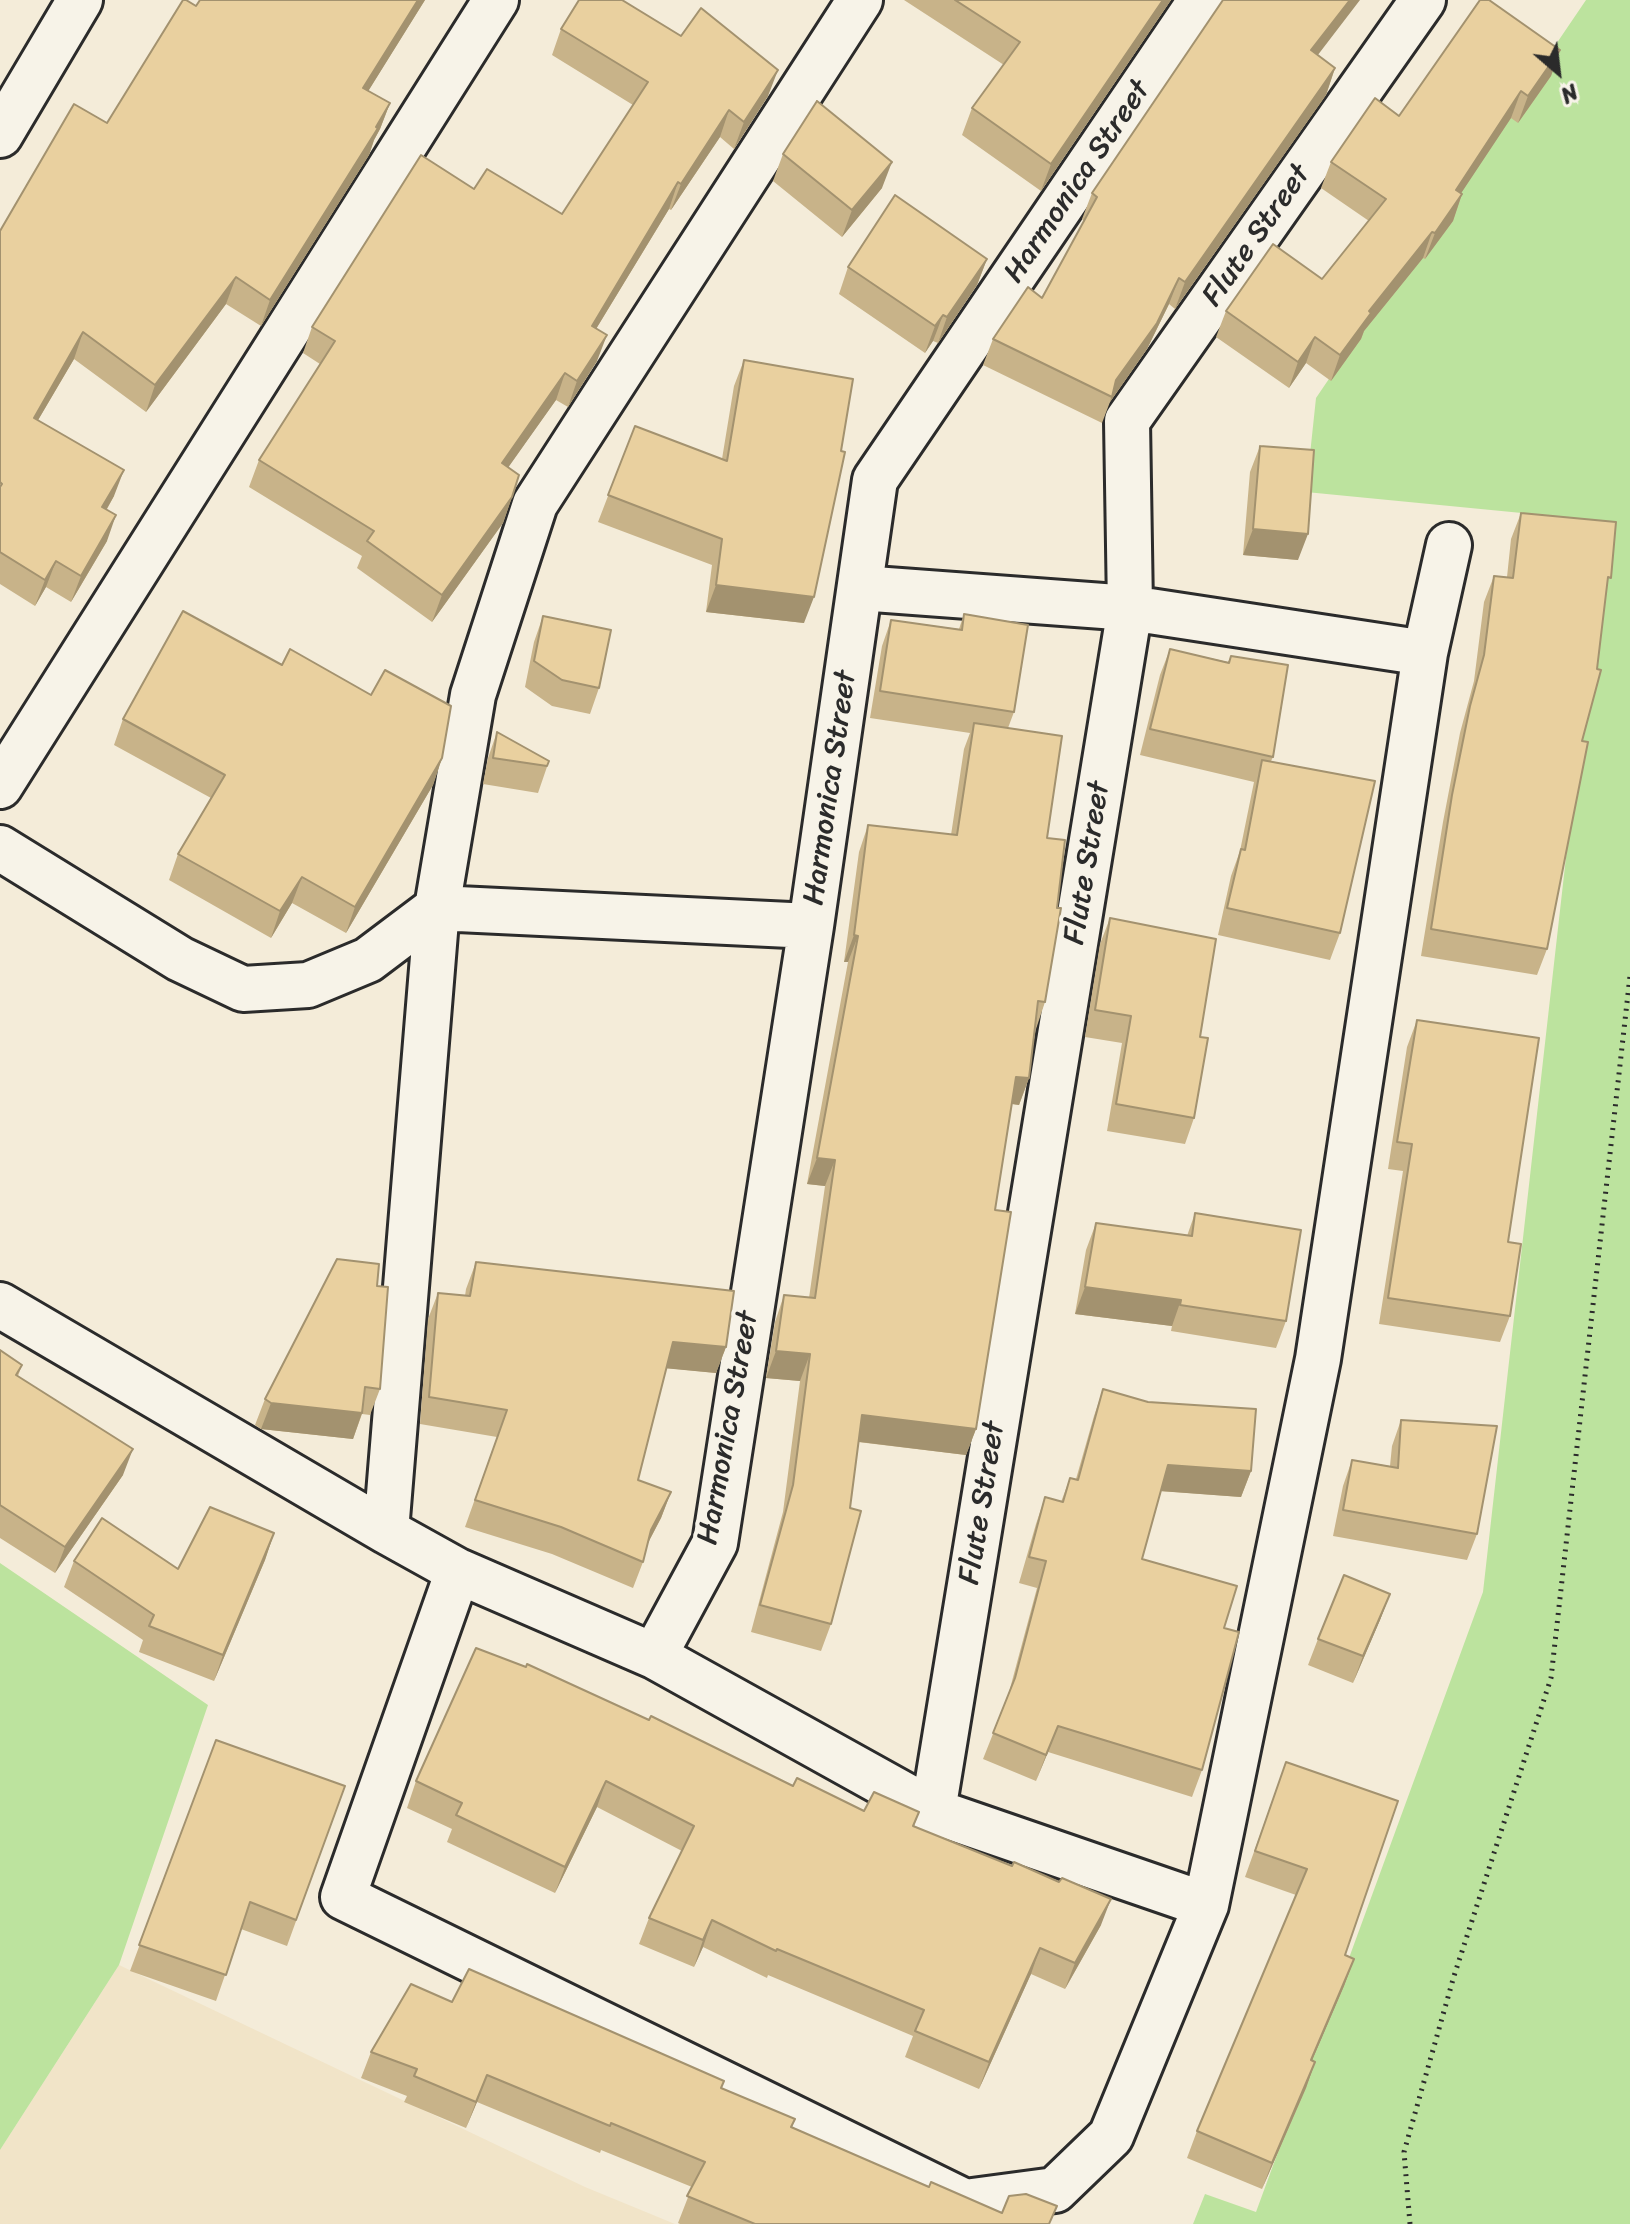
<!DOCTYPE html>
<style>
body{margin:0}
#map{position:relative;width:1630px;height:2224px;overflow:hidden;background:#f4ecd9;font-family:Sriracha,sans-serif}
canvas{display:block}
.north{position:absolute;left:1518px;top:32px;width:80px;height:80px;-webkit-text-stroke:6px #f7f3e8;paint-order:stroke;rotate:152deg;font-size:22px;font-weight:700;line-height:32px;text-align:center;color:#2b2b2b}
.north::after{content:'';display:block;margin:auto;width:28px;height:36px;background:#2b2b2b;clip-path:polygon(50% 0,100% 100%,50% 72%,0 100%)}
</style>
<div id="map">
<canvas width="1630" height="2224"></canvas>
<div class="north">N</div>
</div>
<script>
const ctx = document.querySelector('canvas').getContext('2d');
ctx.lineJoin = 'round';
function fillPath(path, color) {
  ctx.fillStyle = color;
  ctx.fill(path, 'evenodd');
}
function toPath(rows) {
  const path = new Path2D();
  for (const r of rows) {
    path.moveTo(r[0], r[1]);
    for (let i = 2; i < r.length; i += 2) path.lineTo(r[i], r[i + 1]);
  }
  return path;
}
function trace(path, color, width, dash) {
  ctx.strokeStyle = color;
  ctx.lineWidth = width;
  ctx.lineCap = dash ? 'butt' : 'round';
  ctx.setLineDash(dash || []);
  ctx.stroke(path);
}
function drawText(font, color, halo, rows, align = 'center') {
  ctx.font = font + ' Sriracha,sans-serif';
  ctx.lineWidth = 8;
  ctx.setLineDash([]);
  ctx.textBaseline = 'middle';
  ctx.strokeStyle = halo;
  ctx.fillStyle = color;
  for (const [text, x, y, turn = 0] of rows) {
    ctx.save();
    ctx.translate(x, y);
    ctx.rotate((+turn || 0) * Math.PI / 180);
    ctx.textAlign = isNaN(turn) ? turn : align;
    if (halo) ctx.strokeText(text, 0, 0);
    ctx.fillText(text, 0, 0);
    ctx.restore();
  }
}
const built = toPath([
 [119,1965,585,2187,675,2224,0,2224,0,2150]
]);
const green = toPath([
 [1586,0,1630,0,1630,2224,1193,2224,1205,2194,1256,2212,1483,1592,1604,521,1306,492,1316,398],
 [0,1563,208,1705,119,1965,0,2150]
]);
const path = toPath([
 [1410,2224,1404,2152,1454,1976,1551,1678,1630,976]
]);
const street = toPath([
 [0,135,80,0],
 [860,588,1130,608,1425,653],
 [0,786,496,0],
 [0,848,180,959,243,989,308,985,368,960,437,908,811,926],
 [0,1305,386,1531,458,1571,654,1656,933,1811,1206,1905,1318,1359,1425,653,1449,545],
 [386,1531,437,908,473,695,535,504,860,0],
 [458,1571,343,1897,965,2202,1055,2190,1111,2136,1206,1905],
 [654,1656,715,1543,811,926,875,480,1201,0],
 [933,1811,1130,608,1127,421,1423,0]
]);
const wall = toPath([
 [425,0,368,91,390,103,380,129,374,140,369,155,261,326,226,304,146,412,74,359,38,420,114,496,107,509,107,541,71,602,46,587,35,606,0,584,0,231,107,123,196,6],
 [904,0,1171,0,1041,191,962,135,972,108,1004,65],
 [561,29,768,96,734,149,720,137,671,210,669,209,596,329,597,361,568,407,556,400,508,467,512,497,503,523,432,622,357,568,362,556,249,487,259,460,320,364,303,353,312,327,474,189,562,214,633,105,552,55],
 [1560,50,1551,76,1518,123,1511,118,1461,193,1462,194,1453,221,1425,259,1423,258,1364,331,1361,339,1331,381,1306,363,1289,388,1216,337,1226,311,1322,279,1369,221,1321,188,1331,162,1399,116],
 [1318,55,1335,68,1326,95,1175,309,1169,304,1147,349,1110,402,1102,423,983,365,993,339,1042,298,1084,221,1082,219,1092,193],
 [783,154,882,188,842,237,773,181],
 [987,259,977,285,938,343,933,341,925,353,839,294,848,267],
 [744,360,804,623,706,612,712,565,598,522,635,426,722,459,734,386],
 [1260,446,1298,560,1243,555,1250,472],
 [1521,513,1607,589,1547,949,1537,975,1421,956,1443,822,1460,733,1474,681,1484,602,1494,576,1507,577,1511,539],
 [964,614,1014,712,1008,728,1047,838,1045,1002,1036,1029,1034,1028,1029,1078,1019,1105,1012,1104,995,1210,976,1429,966,1455,858,1442,831,1624,821,1651,751,1632,783,1512,800,1381,766,1378,775,1322,784,1295,809,1298,825,1186,807,1184,848,962,844,962,859,852,868,825,951,835,964,749,970,733,870,718,882,646,891,620,959,629],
 [543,616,599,688,590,714,552,706,525,687,534,642],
 [1170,649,1228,662,1231,656,1273,757,1271,761,1340,933,1330,960,1218,935,1231,876,1240,851,1254,782,1140,755,1160,675],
 [123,719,442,758,433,785,346,933,292,903,271,938,169,880,178,854,211,798,114,745],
 [497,732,549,761,538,793,483,784,488,758],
 [1110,918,1200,1037,1194,1118,1185,1144,1107,1131,1122,1043,1085,1037,1100,944],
 [1417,1020,1508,1242,1510,1316,1500,1342,1379,1324,1403,1171,1388,1169,1407,1047],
 [1195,1213,1286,1321,1276,1348,1171,1331,1172,1326,1075,1314,1086,1250,1096,1223,1187,1236],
 [476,1262,726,1347,716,1373,666,1368,638,1480,671,1492,661,1518,647,1545,643,1562,633,1588,552,1554,465,1527,497,1437,420,1424,428,1319,438,1293,465,1296,466,1289],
 [377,1286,380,1389,370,1415,362,1414,353,1439,261,1429,255,1425,265,1399],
 [0,1350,22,1365,18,1376,123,1475,55,1573,0,1538],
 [1103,1389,1251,1471,1241,1497,1161,1491,1142,1559,1224,1628,1202,1770,1192,1797,1048,1752,1036,1781,983,1759,1008,1696,1037,1588,1019,1583,1036,1524,1045,1497,1061,1502,1070,1478,1076,1479,1094,1416],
 [1401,1420,1477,1534,1467,1560,1333,1536,1343,1486,1352,1460,1390,1466,1392,1446],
 [274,1533,265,1560,214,1681,139,1652,143,1640,64,1587,74,1561,178,1569],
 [1390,1594,1380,1620,1353,1683,1308,1665,1318,1639],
 [476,1648,793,1786,864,1811,919,1812,914,1826,1101,1925,1065,1989,1031,1974,979,2089,905,2057,913,2036,768,1975,767,1978,703,1947,694,1967,639,1944,649,1918,682,1851,597,1807,555,1893,447,1842,452,1829,407,1808,416,1781],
 [216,1740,345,1786,287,1946,241,1929,216,2001,130,1971],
 [1286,1762,1345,1955,1354,1959,1344,1986,1312,2060,1315,2062,1306,2088,1262,2189,1187,2158,1197,2131,1296,1895,1245,1877],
 [452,2002,722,2088,795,2119,792,2127,929,2187,1002,2213,1050,2224,680,2224,678,2223,692,2187,601,2150,600,2153,477,2102,466,2128,404,2102,407,2096,361,2078,371,2052]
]);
const shadedWall = toPath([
 [418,0,425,0,354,114,363,88],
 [1163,0,1171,0,1041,191,1051,164],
 [1350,0,1360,0,1301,77,1311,50],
 [1560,50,1551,76,1518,123,1528,96],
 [1335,68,1326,95,1175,309,1185,282],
 [778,70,768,96,734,149,744,122],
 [1521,91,1511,118,1446,216,1456,190],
 [390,103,380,129,374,140,369,155,261,326,270,300],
 [729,110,720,137,671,210,681,184],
 [892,162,882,188,842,237,852,210],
 [678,182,669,209,582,352,592,326],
 [1462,194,1453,221,1425,259,1435,233],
 [1432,232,1423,258,1364,331,1361,339,1331,381,1340,355,1369,311],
 [987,259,977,285,938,343,947,317],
 [236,277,226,304,146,412,155,385],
 [1179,278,1169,304,1147,349,1110,402,1116,380],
 [943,315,933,341,925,353,935,326],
 [83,332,74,359,24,444,34,418],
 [607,335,597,361,568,407,577,381],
 [1315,337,1306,363,1289,388,1298,362],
 [565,373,556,400,493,489,502,463],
 [124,470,114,496,93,533,102,507],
 [512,497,503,523,432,622,442,595],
 [116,515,107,541,71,602,81,576],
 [1253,529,1308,534,1298,560,1243,555],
 [56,561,46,587,35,606,45,580],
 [716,585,814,597,804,623,706,612],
 [442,758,433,785,346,933,355,907],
 [302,877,292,903,271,938,280,911],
 [854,935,858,936,848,962,844,962],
 [1016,1077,1029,1078,1019,1105,1006,1103],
 [817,1158,835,1160,825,1186,807,1184],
 [1085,1287,1181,1300,1172,1326,1075,1314],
 [673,1342,726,1347,716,1373,663,1368],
 [776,1351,810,1354,800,1381,766,1378],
 [271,1403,362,1413,353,1439,261,1429],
 [862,1415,976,1429,966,1455,852,1441],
 [133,1449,123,1475,55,1573,65,1547],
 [1168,1465,1251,1471,1241,1497,1159,1491],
 [671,1492,661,1518,641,1556,651,1530],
 [274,1533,265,1560,214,1681,223,1655],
 [1390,1594,1380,1620,1353,1683,1363,1656],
 [1058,1726,1048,1752,1036,1781,1046,1755],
 [606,1781,597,1807,555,1893,565,1867],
 [1111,1899,1101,1925,1065,1989,1075,1963],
 [712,1920,703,1947,694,1967,703,1940],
 [1040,1948,1031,1974,979,2089,989,2062],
 [1354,1959,1344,1986,1301,2086,1311,2060],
 [1315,2062,1306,2088,1262,2189,1272,2163],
 [487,2075,477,2102,466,2128,476,2102]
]);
const building = toPath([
 [183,0,186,0,196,6,200,0,418,0,363,88,390,103,376,127,378,128,270,300,236,277,155,385,83,332,34,418,124,470,102,507,116,515,81,576,56,561,45,580,0,552,0,487,2,484,0,482,0,231,74,104,107,123,183,0],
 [579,0,622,0,681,36,701,8,778,70,744,122,729,110,681,184,678,182,592,326,607,335,577,381,565,373,502,463,519,475,512,497,442,595,367,541,374,531,259,460,335,341,312,327,421,155,474,189,487,169,562,214,648,82,561,29,579,0],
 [955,0,1163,0,1051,164,972,108,1020,42,955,0],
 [1223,0,1350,0,1311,50,1335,68,1185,282,1179,278,1157,323,1116,380,1112,397,993,339,1028,287,1042,298,1097,197,1092,193,1223,0],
 [1480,0,1489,0,1560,50,1528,96,1521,91,1456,190,1462,194,1435,233,1432,232,1369,311,1371,313,1340,355,1315,337,1298,362,1226,311,1273,244,1322,279,1386,199,1331,162,1375,98,1399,116,1480,0],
 [817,101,892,162,852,210,783,154,817,101],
 [895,195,987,259,947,317,943,315,935,326,848,267,895,195],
 [744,360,853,379,841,451,845,452,814,597,716,585,722,539,608,495,635,426,727,461,744,360],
 [1260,446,1314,450,1308,534,1253,529,1260,446],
 [1521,513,1616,522,1611,578,1608,577,1597,669,1601,670,1582,741,1588,742,1547,949,1431,929,1452,795,1470,706,1484,655,1494,576,1513,578,1521,513],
 [183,611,282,665,290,649,371,695,385,670,451,706,442,758,355,907,302,877,280,911,178,854,225,775,123,719,183,611],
 [964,614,1028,625,1014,712,880,691,891,620,962,630,964,614],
 [543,616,611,630,599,688,562,680,534,661,543,616],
 [1170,649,1229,663,1231,656,1288,665,1273,757,1150,729,1170,649],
 [974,723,1062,736,1047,838,1065,840,1057,908,1061,908,1045,1002,1038,1001,1029,1078,1016,1077,995,1210,1011,1212,976,1429,862,1415,850,1508,861,1511,831,1624,760,1605,793,1485,810,1354,776,1351,784,1295,815,1298,835,1160,817,1158,858,936,854,935,868,825,957,835,974,723],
 [497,732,549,761,547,766,493,758,497,732],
 [1262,760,1375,781,1340,933,1227,908,1241,849,1245,850,1262,760],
 [1110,918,1216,939,1200,1037,1208,1038,1194,1118,1116,1104,1131,1016,1095,1010,1110,918],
 [1417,1020,1539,1038,1508,1242,1521,1244,1510,1316,1388,1298,1412,1144,1397,1142,1417,1020],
 [1195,1213,1301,1230,1286,1321,1180,1305,1181,1300,1085,1287,1096,1223,1192,1236,1195,1213],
 [337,1259,379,1264,377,1286,388,1287,380,1389,365,1387,362,1413,271,1403,265,1399,337,1259],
 [476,1262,734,1291,726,1347,673,1342,638,1480,671,1492,651,1530,643,1562,561,1527,475,1500,507,1410,429,1397,438,1293,470,1296,476,1262],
 [0,1350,22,1365,16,1375,133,1449,65,1547,0,1505,0,1350],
 [1103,1389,1148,1402,1256,1409,1251,1471,1168,1465,1142,1559,1237,1586,1224,1628,1239,1632,1202,1770,1058,1726,1046,1755,993,1733,1015,1678,1046,1561,1029,1557,1045,1497,1063,1502,1070,1478,1078,1480,1103,1389],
 [1401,1420,1497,1426,1477,1534,1343,1510,1352,1460,1398,1468,1401,1420],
 [210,1507,274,1533,223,1655,149,1626,154,1615,74,1561,102,1518,178,1569,210,1507],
 [1344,1575,1390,1594,1363,1656,1318,1639,1344,1575],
 [476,1648,526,1667,527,1664,649,1720,651,1716,793,1786,797,1778,864,1811,874,1792,919,1812,913,1826,1012,1866,1014,1862,1059,1882,1062,1878,1111,1899,1075,1963,1040,1948,989,2062,915,2031,924,2010,777,1949,776,1951,712,1920,703,1940,649,1918,694,1826,606,1781,565,1867,456,1815,462,1803,416,1781,476,1648],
 [216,1740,345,1786,296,1920,250,1902,226,1975,139,1945,216,1740],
 [1286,1762,1398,1801,1345,1955,1354,1959,1311,2060,1315,2062,1272,2163,1197,2131,1307,1869,1255,1851,1286,1762],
 [469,1969,724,2081,721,2088,795,2119,791,2127,929,2187,931,2182,1002,2213,1009,2196,1026,2194,1057,2206,1049,2224,755,2224,687,2196,705,2162,611,2123,610,2126,487,2075,476,2102,414,2076,417,2069,371,2052,411,1984,452,2002,469,1969]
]);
const streetNames = [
 ["Harmonica Street",1078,182,-56],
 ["Flute Street",1257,236,-55],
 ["Harmonica Street",831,788,-82],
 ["Flute Street",1088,863,-81],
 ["Harmonica Street",729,1428,-80],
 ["Flute Street",983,1503,-81]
];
fillPath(built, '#f1e4c8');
fillPath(green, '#bce39e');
trace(street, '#2b2b2b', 50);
trace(path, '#2b2b2b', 5, [2, 6]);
trace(street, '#f7f3e8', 44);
fillPath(wall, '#c8b389');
fillPath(shadedWall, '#a3926f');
fillPath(building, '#e9d09f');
trace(building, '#a3926f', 2);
drawText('30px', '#2b2b2b', '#f7f3e8', streetNames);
</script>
